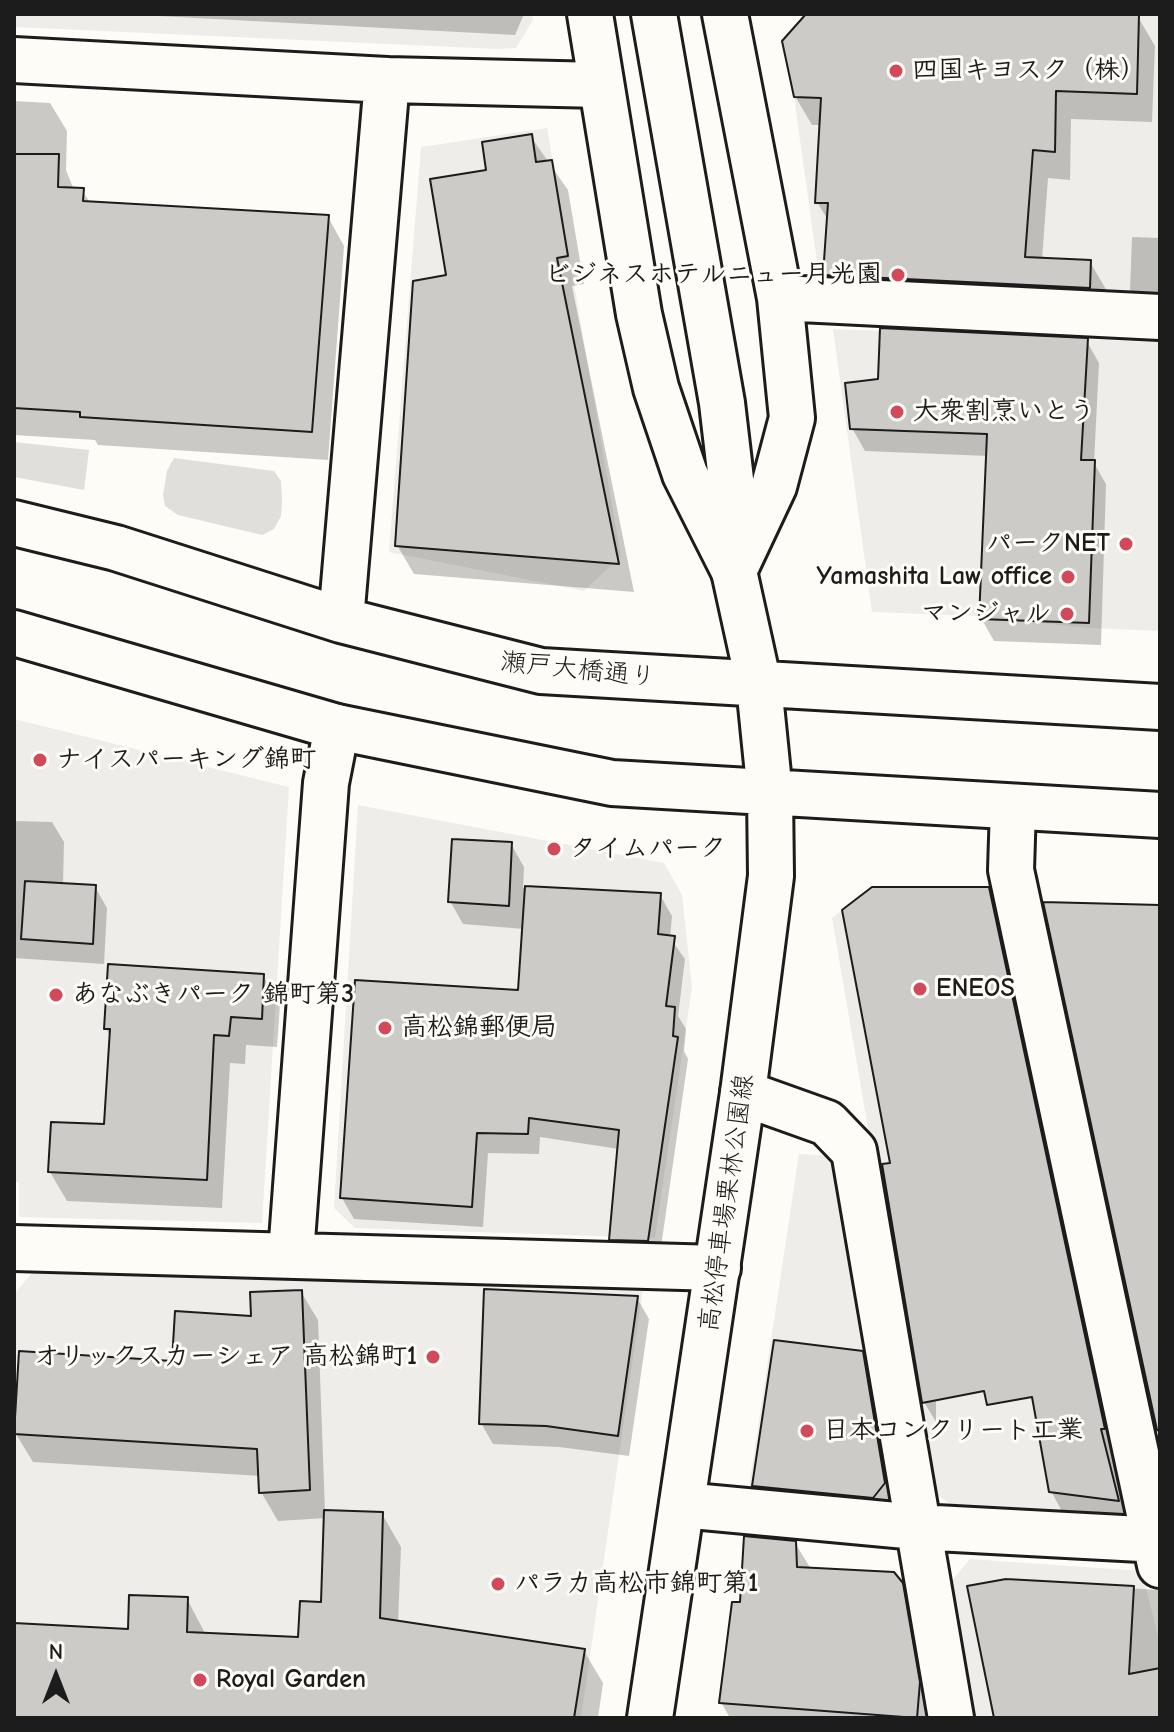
<!DOCTYPE html>
<meta charset="utf-8">
<style>
body{margin:0}
#map{position:relative;width:1174px;height:1732px;overflow:hidden;background:#fdfcf7;font-family:"Comic Neue",sans-serif}
canvas{display:block}
.frame{position:absolute;inset:0;border:16px solid #1c1c1c;pointer-events:none}
.north{position:absolute;left:16px;top:1636px;width:80px;height:80px;-webkit-text-stroke:6px #fdfcf7;paint-order:stroke;rotate:0deg;font-size:22px;font-weight:700;line-height:32px;text-align:center;color:#1c1c1c}
.north::after{content:'';display:block;margin:auto;width:28px;height:36px;background:#1c1c1c;clip-path:polygon(50% 0,100% 100%,50% 72%,0 100%)}
</style>
<div id="map">
<canvas width="1174" height="1732"></canvas>
<div class="frame"></div>
<div class="north">N</div>
</div>
<script>
const ctx = document.querySelector('canvas').getContext('2d');
ctx.lineJoin = 'round';
function fillPath(path, color) {
  ctx.fillStyle = color;
  ctx.fill(path, 'evenodd');
}
function toPath(rows) {
  const path = new Path2D();
  for (const r of rows) {
    path.moveTo(r[0], r[1]);
    for (let i = 2; i < r.length; i += 2) path.lineTo(r[i], r[i + 1]);
  }
  return path;
}
function trace(path, color, width, dash) {
  ctx.strokeStyle = color;
  ctx.lineWidth = width;
  ctx.lineCap = dash ? 'butt' : 'round';
  ctx.setLineDash(dash || []);
  ctx.stroke(path);
}
function drawText(font, color, halo, rows, align = 'center') {
  ctx.font = font + ' "Comic Neue","Klee One",sans-serif';
  ctx.lineWidth = 6;
  ctx.setLineDash([]);
  ctx.textBaseline = 'middle';
  ctx.strokeStyle = halo;
  ctx.fillStyle = color;
  for (const [text, x, y, turn = 0] of rows) {
    ctx.save();
    ctx.translate(x, y);
    ctx.rotate((+turn || 0) * Math.PI / 180);
    ctx.textAlign = isNaN(turn) ? turn : align;
    if (halo) ctx.strokeText(text, 0, 0);
    ctx.fillText(text, 0, 0);
    ctx.restore();
  }
}
const built = toPath([
 [14,14,532,14,533,20,516,48,498,49,15,27],
 [806,14,1160,14,1160,306,821,290,794,97,782,41],
 [547,128,621,556,584,591,389,552,421,147],
 [833,329,1160,342,1160,631,1089,628,975,616,872,612],
 [14,719,289,787,262,1223,19,1217,19,1182,14,1182],
 [358,805,664,863,682,895,692,987,655,1238,355,1228,334,1208],
 [872,887,993,887,1130,1518,956,1509,930,1489,832,918],
 [799,1154,833,1156,887,1481,870,1502,749,1487],
 [33,1272,643,1289,581,1718,14,1718,14,1294],
 [970,1559,1142,1571,1160,1645,1160,1718,975,1718,950,1583]
]);
const green = toPath([
 [14,442,89,450,84,490,14,477],
 [174,458,274,471,281,481,282,501,281,516,274,529,262,535,178,515,165,506,163,495,167,471]
]);
const shadow = toPath([
 [121,14,524,14,515,35],
 [808,14,1138,17,1155,46,1152,122,1071,119,1070,180,1048,178,1042,260,1090,262,1107,291,1106,317,842,303,825,275,829,222,817,202,822,125,812,125,795,96,784,42],
 [14,101,50,103,67,131,66,170,74,190,82,190,90,203,328,217,344,246,328,460,98,445,95,440,14,435],
 [531,137,568,190,584,284,572,286,634,592,414,574,397,545,448,277,488,172],
 [1132,237,1160,238,1160,312,1142,311,1130,290],
 [1086,340,1099,363,1094,463,1106,484,1101,645,994,641,981,618,988,456,865,451,852,428,880,380],
 [14,821,52,822,64,842,63,885,95,887,107,908,104,964,14,958],
 [511,844,524,867,523,888,660,895,672,916,670,938,685,959,678,1016,686,1029,684,1051,688,1059,659,1261,623,1260,611,1239,619,1149,540,1137,539,1154,488,1153,483,1227,354,1219,342,1198,519,992,524,929,463,924,450,901],
 [988,889,1000,910,1096,1360,936,1401,936,1422,924,1402,893,1164],
 [263,976,280,1005,277,1047,246,1045,245,1064,230,1063,222,1208,67,1201,50,1172,106,1126,111,1039,106,1028],
 [301,1292,318,1320,325,1512,382,1514,401,1547,398,1623,584,1651,603,1683,598,1718,14,1718,14,1625,130,1631,187,1599,206,1635,299,1639,323,1604,326,1518,278,1521,261,1492,261,1476,33,1462,16,1434,174,1363],
 [637,1298,649,1319,629,1456,559,1447,493,1444,481,1423],
 [862,1353,880,1386,903,1516,773,1518,754,1486],
 [1095,1389,1108,1412,1131,1517,1064,1515,1051,1491],
 [795,1543,811,1569,901,1584,917,1613,935,1718,730,1718,721,1702,742,1605],
 [1006,1581,1160,1590,1160,1718,996,1718]
]);
const building = toPath([
 [806,14,1139,15,1137,94,1056,91,1055,152,1033,150,1025,257,1091,260,1090,288,823,275,828,203,815,203,821,98,794,97,782,41,806,14],
 [532,134,536,162,552,160,568,256,557,258,619,564,395,546,413,281,446,275,430,179,486,170,482,142,532,134],
 [14,154,59,154,58,187,84,188,83,201,329,215,312,432,80,417,80,412,14,408,14,154],
 [880,328,1088,338,1081,460,1095,460,1089,623,979,619,987,434,850,429,845,383,878,379,880,328],
 [452,839,512,842,509,906,448,902,452,839],
 [25,881,96,885,93,944,21,939,25,881],
 [525,886,661,893,658,934,675,936,666,1006,675,1007,673,1036,678,1037,648,1241,609,1240,619,1130,529,1118,528,1134,477,1133,472,1207,340,1198,355,980,518,990,525,886],
 [872,887,989,887,1105,1429,1101,1429,1119,1501,1049,1492,1032,1397,987,1405,984,1391,922,1403,882,1164,890,1163,842,910,872,887],
 [1043,902,1160,905,1160,1431,1157,1430,1043,902],
 [108,964,264,974,262,1019,231,1017,229,1036,214,1035,207,1180,48,1172,51,1122,104,1124,110,1029,104,1029,108,964],
 [484,1289,638,1296,618,1436,546,1426,479,1424,484,1289],
 [302,1290,310,1490,259,1493,257,1449,14,1434,19,1351,172,1361,175,1311,251,1316,250,1292,302,1290],
 [774,1340,863,1351,885,1483,873,1498,752,1486,774,1340],
 [324,1510,383,1512,380,1618,585,1649,574,1718,14,1718,14,1623,128,1629,129,1595,188,1597,187,1632,298,1637,300,1601,321,1602,324,1510],
 [744,1536,796,1541,797,1567,894,1572,903,1583,920,1682,917,1718,719,1703,732,1602,740,1602,744,1536],
 [1006,1579,1134,1586,1129,1674,1160,1668,1160,1718,994,1718,967,1586,1006,1579]
]);
const street = toPath([
 [590,14,639,314,656,388,685,474,734,571],
 [725,14,780,298,792,418,774,486,734,571],
 [780,298,1160,317],
 [1013,807,1011,870,1160,1565],
 [743,1093,827,1123,854,1151,951,1718],
 [14,1248,718,1268],
 [291,1254,326,783,337,727],
 [682,1505,917,1527,1160,1540]
]);
const secondary = toPath([
 [14,60,387,80,601,85],
 [14,523,116,548,341,620,541,671,1160,707],
 [341,620,387,80],
 [14,633,337,727,612,783,1160,815],
 [650,1718,743,1093,771,876,770,794,759,685,734,571,734,505,722,403,654,14]
]);
const markers = [
 [896,71,8,"#d1495b"],
 [898,275,8,"#d1495b"],
 [897,412,8,"#d1495b"],
 [1126,544,8,"#d1495b"],
 [1068,577,8,"#d1495b"],
 [1067,614,8,"#d1495b"],
 [40,760,8,"#d1495b"],
 [554,849,8,"#d1495b"],
 [920,989,8,"#d1495b"],
 [56,995,8,"#d1495b"],
 [385,1028,8,"#d1495b"],
 [433,1357,8,"#d1495b"],
 [807,1431,8,"#d1495b"],
 [498,1584,8,"#d1495b"],
 [200,1680,8,"#d1495b"]
];
const poiNames = [
 ["四国キヨスク（株）",912,71],
 ["ビジネスホテルニュー月光園",882,275,"right"],
 ["大衆割烹いとう",913,412],
 ["パークNET",1110,544,"right"],
 ["Yamashita Law office",1052,577,"right"],
 ["マンジャル",1051,614,"right"],
 ["ナイスパーキング錦町",56,760],
 ["タイムパーク",570,849],
 ["ENEOS",936,989],
 ["あなぶきパーク 錦町第3",72,995],
 ["高松錦郵便局",401,1028],
 ["オリックスカーシェア 高松錦町1",417,1357,"right"],
 ["日本コンクリート工業",823,1431],
 ["パラカ高松市錦町第1",514,1584],
 ["Royal Garden",216,1680]
];
const streetNames = [
 ["瀬戸大橋通り",578,670,6],
 ["高松停車場栗林公園線",727,1203,-82]
];
fillPath(built, '#eeede9');
fillPath(green, '#e0dfdb');
fillPath(shadow, '#0003');
fillPath(building, '#cccbc8');
trace(building, '#1c1c1c', 2);
trace(street, '#1c1c1c', 50);
trace(secondary, '#1c1c1c', 50);
trace(street, '#fdfcf7', 44);
trace(secondary, '#fdfcf7', 44);
for (const [x, y, r, color] of markers) {
  const dot = new Path2D();
  dot.arc(x, y, r, 0, 2 * Math.PI);
  ctx.fillStyle = color;
  ctx.fill(dot);
  trace(dot, '#fdfcf7', 3);
}
drawText('bold 26px', '#1c1c1c', '#fdfcf7', poiNames, 'left');
drawText('26px', '#1c1c1c', '#fdfcf7', streetNames);
</script>
